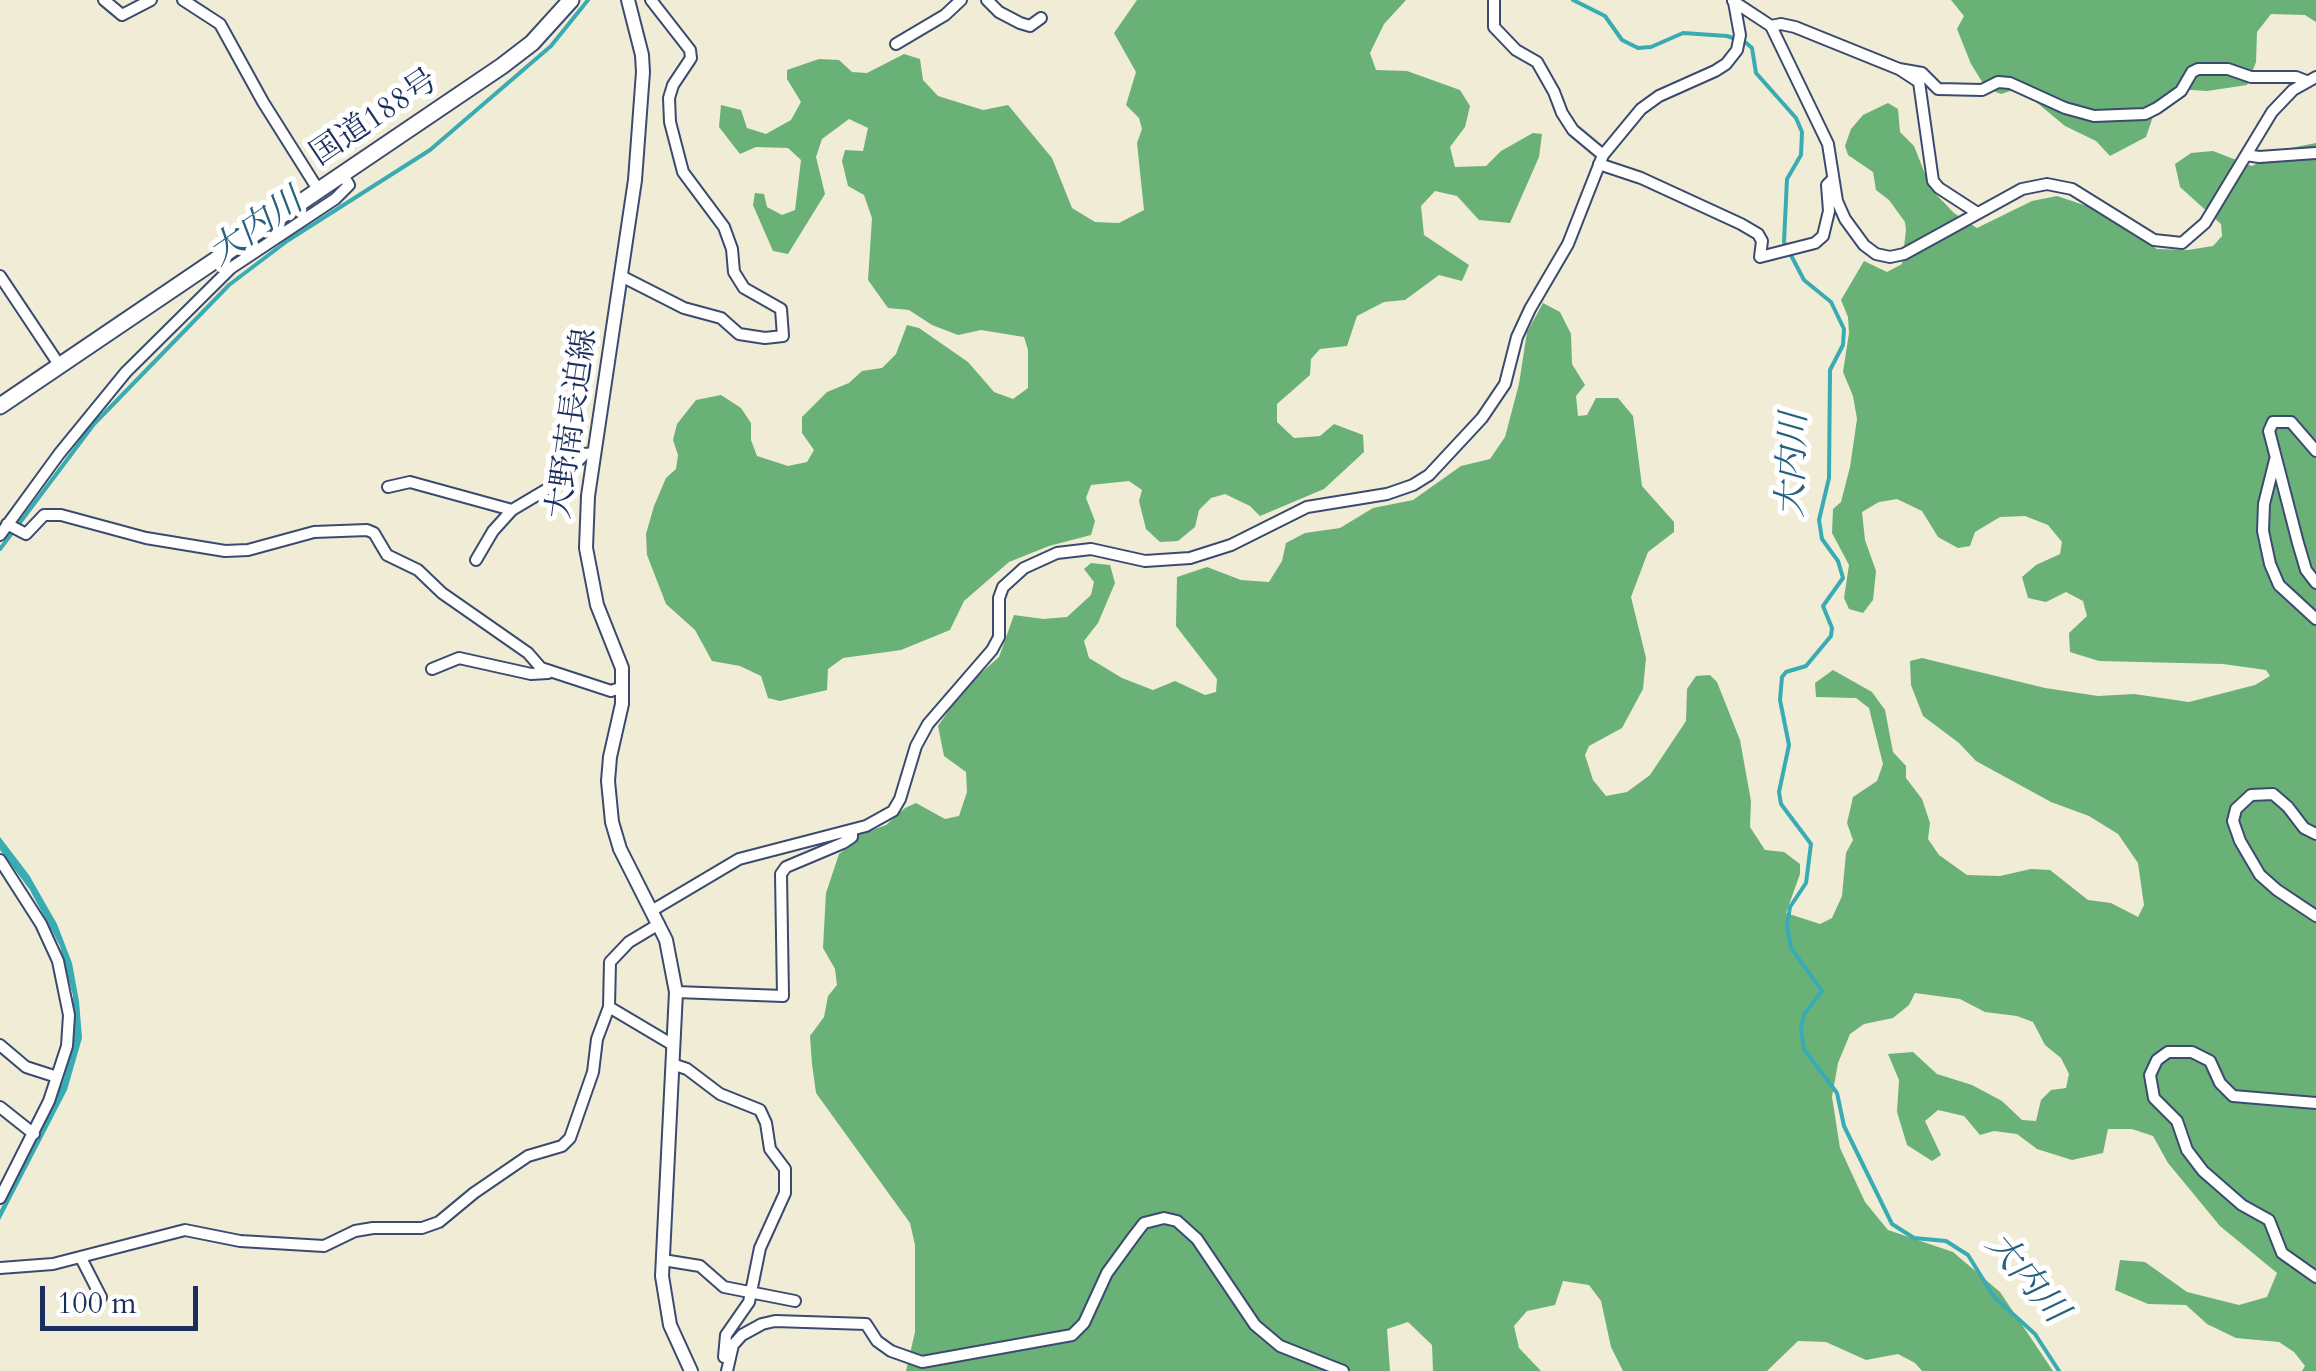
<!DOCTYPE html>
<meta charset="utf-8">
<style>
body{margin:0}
#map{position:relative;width:2316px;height:1371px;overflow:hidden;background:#f1ecd5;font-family:Cardo,serif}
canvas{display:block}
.scale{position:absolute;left:40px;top:1286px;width:158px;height:45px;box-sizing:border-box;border:5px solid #1b2f5e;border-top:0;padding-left:12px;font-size:30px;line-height:35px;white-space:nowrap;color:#1b2f5e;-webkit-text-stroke:8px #fff;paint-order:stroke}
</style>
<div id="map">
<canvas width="2316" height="1371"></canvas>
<div class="scale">100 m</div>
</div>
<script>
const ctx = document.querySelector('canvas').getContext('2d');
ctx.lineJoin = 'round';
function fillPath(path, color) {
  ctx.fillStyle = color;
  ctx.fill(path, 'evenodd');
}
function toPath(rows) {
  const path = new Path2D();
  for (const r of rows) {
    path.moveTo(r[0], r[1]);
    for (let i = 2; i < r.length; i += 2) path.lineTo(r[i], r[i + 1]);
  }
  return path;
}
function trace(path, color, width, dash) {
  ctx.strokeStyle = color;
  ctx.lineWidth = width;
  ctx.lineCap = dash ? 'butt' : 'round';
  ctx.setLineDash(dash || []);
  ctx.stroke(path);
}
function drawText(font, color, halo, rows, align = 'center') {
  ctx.font = font + ' Cardo,"Noto Serif JP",serif';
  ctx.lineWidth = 10;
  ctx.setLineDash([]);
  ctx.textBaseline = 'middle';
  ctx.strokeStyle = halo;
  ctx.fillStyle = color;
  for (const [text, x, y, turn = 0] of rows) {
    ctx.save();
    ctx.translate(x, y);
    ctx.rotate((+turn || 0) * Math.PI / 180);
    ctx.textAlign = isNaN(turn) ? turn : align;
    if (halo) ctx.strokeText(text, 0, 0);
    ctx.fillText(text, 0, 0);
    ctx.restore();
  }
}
const forest = toPath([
 [1137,0,1406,0,1384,24,1370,53,1376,70,1407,71,1460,90,1470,106,1465,127,1450,147,1455,167,1486,166,1501,151,1533,133,1542,134,1539,157,1510,223,1479,220,1457,196,1435,191,1421,206,1424,235,1469,265,1462,281,1439,275,1405,300,1384,302,1357,316,1347,346,1320,349,1311,359,1310,375,1277,404,1277,422,1294,438,1320,436,1334,424,1363,435,1364,452,1324,489,1260,516,1250,506,1225,494,1211,498,1199,510,1195,527,1178,541,1160,542,1146,529,1139,501,1142,490,1129,481,1091,485,1086,498,1095,521,1091,535,1049,546,1009,562,964,601,950,630,901,650,843,658,828,669,827,690,780,701,768,698,761,676,740,666,712,661,695,630,666,604,647,555,646,534,654,506,666,478,676,469,678,455,673,440,677,424,696,400,721,395,741,408,751,423,751,440,757,456,788,466,807,462,814,450,802,433,802,417,827,392,849,383,862,371,882,368,896,354,907,325,919,328,968,362,994,392,1013,399,1028,388,1028,350,1024,337,981,330,958,335,932,325,909,310,888,308,868,280,872,218,864,195,848,186,842,161,845,150,863,151,868,128,849,119,822,139,816,157,825,194,788,254,773,251,753,205,755,193,764,194,767,207,782,215,795,210,801,160,788,148,756,147,740,154,719,127,721,105,741,110,747,128,766,134,791,120,801,102,787,79,787,70,819,59,839,60,852,72,867,73,904,54,920,59,923,80,938,96,983,110,1008,105,1052,158,1072,208,1095,222,1119,223,1144,210,1137,143,1142,129,1139,118,1126,105,1136,72,1114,33],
 [1951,0,2316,0,2316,22,2305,15,2271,14,2257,32,2256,62,2247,85,2207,91,2176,89,2159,99,2146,137,2110,156,2096,141,2065,126,2024,92,2010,91,2001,94,1986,88,1971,64,1957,29,1964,16],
 [1888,103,1898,109,1900,132,1914,146,1931,189,1954,213,1977,228,2032,201,2057,196,2090,207,2157,249,2188,250,2213,246,2222,236,2221,224,2180,187,2175,164,2191,153,2213,151,2252,166,2264,160,2265,153,2316,143,2316,1371,2302,1371,2305,1366,2294,1352,2279,1342,2236,1338,2207,1324,2186,1305,2148,1304,2115,1290,2120,1260,2145,1262,2187,1292,2239,1305,2267,1297,2277,1273,2220,1226,2168,1163,2153,1136,2132,1129,2108,1129,2103,1153,2072,1160,2037,1149,2017,1134,1994,1131,1980,1135,1964,1116,1938,1110,1925,1121,1941,1155,1932,1161,1907,1145,1897,1112,1899,1080,1888,1054,1913,1052,1937,1074,1972,1085,2002,1101,2022,1120,2036,1121,2041,1100,2051,1090,2066,1088,2069,1074,2061,1058,2045,1045,2033,1022,2017,1016,1985,1012,1960,999,1915,993,1909,1005,1893,1018,1864,1024,1850,1034,1838,1063,1832,1097,1840,1148,1865,1202,1888,1230,1953,1252,2000,1292,2053,1371,1922,1371,1915,1363,1898,1354,1866,1360,1826,1342,1798,1341,1767,1371,1623,1371,1611,1347,1601,1301,1589,1285,1563,1281,1555,1305,1527,1311,1514,1326,1519,1348,1541,1371,1433,1371,1432,1345,1408,1322,1387,1329,1390,1371,906,1371,915,1332,915,1245,910,1223,816,1093,812,1064,810,1036,824,1017,828,996,837,985,835,969,823,948,826,893,839,854,854,843,859,835,886,825,905,808,916,803,945,819,959,816,967,792,966,772,944,756,938,726,964,688,999,657,1014,615,1043,619,1067,617,1091,595,1094,582,1084,569,1091,563,1110,565,1115,583,1098,623,1084,641,1089,658,1122,678,1153,690,1175,681,1205,695,1216,692,1217,679,1176,626,1177,577,1207,567,1241,580,1269,582,1282,561,1286,543,1305,533,1340,528,1373,508,1413,500,1461,466,1490,459,1505,437,1519,384,1527,332,1543,303,1560,312,1571,334,1572,364,1585,385,1576,396,1578,416,1587,415,1596,398,1618,398,1633,416,1642,486,1674,522,1674,532,1648,552,1631,597,1646,658,1643,689,1622,728,1589,746,1585,755,1593,780,1606,796,1627,792,1650,775,1686,721,1687,689,1696,676,1710,675,1717,682,1740,740,1751,801,1750,827,1765,850,1784,852,1800,864,1800,874,1786,913,1820,924,1832,918,1842,896,1846,853,1853,840,1847,823,1853,797,1877,781,1883,764,1869,708,1856,698,1816,697,1815,683,1833,670,1872,692,1885,710,1893,752,1906,766,1906,778,1922,799,1930,823,1928,839,1939,855,1967,875,2000,876,2031,869,2050,870,2088,900,2111,903,2138,917,2144,905,2138,863,2118,834,2089,816,2051,802,1976,761,1959,743,1923,716,1911,685,1910,661,1922,658,2045,688,2098,696,2134,694,2189,702,2255,685,2270,676,2266,670,2223,664,2099,661,2070,652,2069,633,2087,616,2083,601,2066,592,2046,602,2028,598,2022,577,2036,565,2060,554,2062,542,2048,525,2025,516,2000,517,1975,532,1970,546,1958,548,1938,537,1922,511,1897,499,1879,502,1862,512,1865,540,1876,571,1873,600,1863,613,1849,609,1844,598,1849,565,1832,533,1833,509,1841,502,1850,467,1857,419,1853,396,1843,372,1849,333,1848,317,1841,300,1864,261,1887,272,1902,264,1906,230,1905,222,1889,200,1876,190,1873,172,1848,155,1845,146,1851,129,1863,115]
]);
const water = toPath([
 [0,837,29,875,57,924,72,963,79,1001,82,1038,67,1090,0,1220,0,1210,41,1132,63,1081,74,1037,73,996,60,946,30,890,0,850]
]);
const stream = toPath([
 [1573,0,1605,16,1622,40,1638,48,1651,47,1683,33,1727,36,1745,42,1752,48,1756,73,1796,118,1802,132,1801,155,1787,179,1784,242,1804,280,1831,302,1844,329,1843,345,1830,370,1829,478,1819,520,1822,539,1838,561,1843,578,1823,606,1832,628,1831,636,1806,666,1786,672,1782,677,1780,700,1789,745,1779,792,1781,804,1811,844,1806,883,1790,907,1787,925,1791,948,1822,991,1804,1014,1801,1029,1804,1049,1837,1093,1844,1126,1892,1224,1914,1238,1946,1241,1968,1255,1994,1297,2035,1334,2059,1371],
 [0,549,94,424,229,285,287,241,430,150,551,46,588,0]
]);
const minor = toPath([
 [104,0,122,15,151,0],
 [183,0,220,24,263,102,319,191],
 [987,0,999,12,1020,23,1030,26,1041,18],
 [1494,0,1494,27,1516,50,1537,62,1554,92,1562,113,1573,130,1603,155],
 [1733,1,1771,26,1828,144,1837,201,1845,219,1864,245,1876,254,1890,257,1904,254,2022,189,2047,184,2072,189,2154,240,2182,243,2205,223,2272,112,2293,90,2316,77],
 [1771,26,1781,24,1795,27,1899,69,1919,82,1933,181,1939,188,1976,212],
 [896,44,945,15,961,0],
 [1899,69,1922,73,1938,89,1982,90,1998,82,2010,83,2065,108,2094,116,2145,114,2157,108,2181,91,2192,72,2198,69,2228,69,2251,77,2296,77,2306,81],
 [2246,155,2259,157,2316,153],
 [1599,164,1641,178,1741,224,1758,234,1762,241,1760,257,1815,243,1823,236,1829,211,1827,185,1833,179],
 [0,276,60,366],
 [623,277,684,308,721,318,739,334,765,338,783,336,781,309,744,288,734,272,732,249,724,227,683,172,670,122,669,98,673,85,691,58,690,50,651,0],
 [2316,451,2291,422,2273,422,2269,431,2298,543,2306,570,2316,583],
 [2275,460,2264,504,2263,531,2270,564,2279,585,2316,619],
 [388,487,410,482,512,510,554,485,585,454,594,453],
 [7,524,26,534,44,515,61,515,146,538,225,551,248,550,314,532,367,530,374,533,387,555,418,570,442,593,528,653,541,668,611,691,623,687],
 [0,535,59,454,126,372,231,268,335,199,349,185,343,175],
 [476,560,493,531,512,510],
 [432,669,459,658,531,674,548,673],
 [2316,834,2304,828,2288,807,2273,794,2251,795,2236,809,2233,821,2240,841,2260,875,2277,890,2316,916],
 [0,860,41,924,58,961,69,1015,67,1046,49,1101,0,1198],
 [653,910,739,859,866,826,893,811,900,799,916,746,928,724,992,650,999,637,999,598,1003,587,1024,568,1057,553,1091,549,1145,561,1190,558,1231,545,1307,507,1387,494,1413,485,1429,475,1482,418,1505,384,1517,337,1530,309,1568,244,1603,155,1641,109,1659,96,1715,71,1726,64,1737,50,1740,35,1734,2],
 [676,992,783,996,781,874,786,867,843,843,852,837,852,830],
 [609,1007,673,1045],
 [0,1045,26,1067,57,1077],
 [672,1064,687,1069,720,1094,760,1110,766,1123,770,1149,785,1169,785,1193,760,1248,749,1302,726,1335,724,1357],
 [2316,1103,2233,1096,2220,1083,2210,1061,2192,1052,2168,1052,2157,1060,2150,1075,2154,1098,2177,1121,2187,1150,2203,1171,2242,1205,2269,1220,2282,1253,2316,1277],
 [0,1107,34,1134],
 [81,1258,101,1297],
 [663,1260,700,1266,724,1287,795,1301],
 [0,1268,53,1264,185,1230,240,1241,324,1246,355,1231,373,1228,422,1228,439,1222,474,1193,528,1156,562,1146,570,1138,593,1072,597,1039,609,1007,610,962,629,942,659,924],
 [727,1371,733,1345,742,1335,762,1324,775,1321,866,1324,877,1341,891,1351,922,1362,1072,1335,1084,1323,1107,1273,1134,1236,1144,1223,1164,1218,1177,1221,1197,1239,1255,1325,1280,1346,1343,1371]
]);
const major = toPath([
 [628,0,642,55,643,72,635,180,588,496,586,548,597,605,622,668,622,704,610,757,608,781,612,822,620,849,666,940,676,992,662,1276,670,1325,691,1371]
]);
const highway = toPath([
 [0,406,502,66,532,43,571,0]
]);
const streetNames = [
 ["国道188号",375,119,-34],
 ["大野南長迫線",574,424,-82]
];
const waterNames = [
 ["大内川",257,229,-35],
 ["大内川",1795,465,-88],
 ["大内川",2025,1279,50]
];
fillPath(forest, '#69b177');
fillPath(water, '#39abb3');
trace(stream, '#39abb3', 4);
trace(minor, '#3b4b70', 14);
trace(major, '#3b4b70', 16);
trace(highway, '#3b4b70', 19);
trace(minor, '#fff', 10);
trace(major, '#fff', 12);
trace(highway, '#fff', 15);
drawText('32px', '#1b2f5e', '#fff', streetNames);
drawText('italic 35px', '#276180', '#fff', waterNames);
</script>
